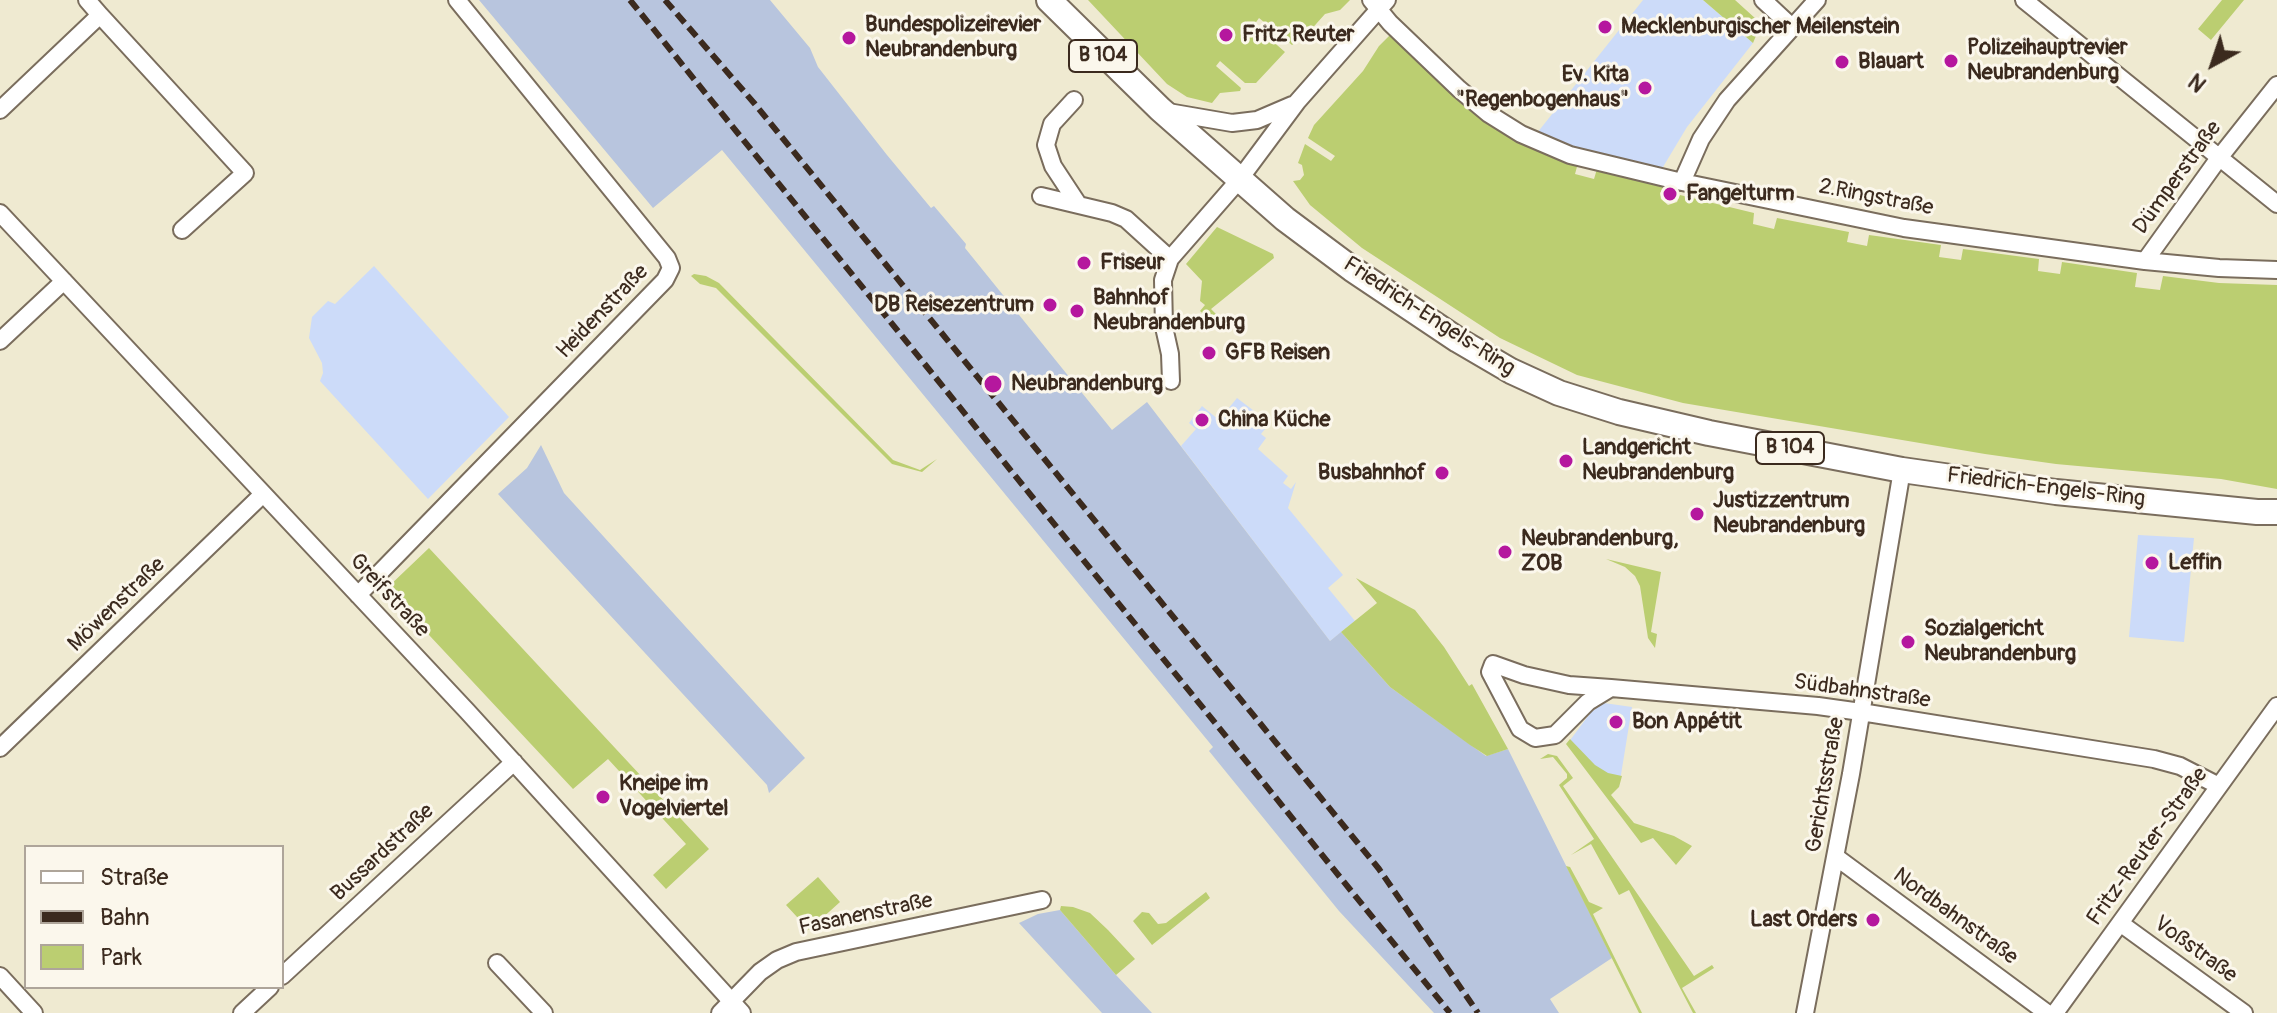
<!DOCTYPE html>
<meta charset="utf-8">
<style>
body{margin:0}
#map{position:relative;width:2277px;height:1013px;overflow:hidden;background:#efead1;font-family:Pangolin,sans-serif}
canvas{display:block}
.legend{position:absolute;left:24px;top:845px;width:260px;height:144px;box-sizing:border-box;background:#fbf7ec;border:2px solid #aea59a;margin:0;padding:10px 14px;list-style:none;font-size:24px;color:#3b2a1e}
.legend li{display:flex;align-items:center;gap:16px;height:40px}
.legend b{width:40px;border:2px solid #aea59a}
.north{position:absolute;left:2173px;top:24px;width:80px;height:80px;-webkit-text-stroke:6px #fbf7ec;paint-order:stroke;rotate:220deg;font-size:22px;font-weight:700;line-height:32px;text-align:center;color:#3b2a1e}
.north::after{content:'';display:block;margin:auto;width:28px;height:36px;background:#3b2a1e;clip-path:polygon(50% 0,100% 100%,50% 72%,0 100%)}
</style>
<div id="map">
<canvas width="2277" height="1013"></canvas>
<ul class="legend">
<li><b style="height:10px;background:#fff"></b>Straße</li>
<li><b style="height:10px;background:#3b2a1e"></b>Bahn</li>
<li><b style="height:22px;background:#bbce71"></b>Park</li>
</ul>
<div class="north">N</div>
</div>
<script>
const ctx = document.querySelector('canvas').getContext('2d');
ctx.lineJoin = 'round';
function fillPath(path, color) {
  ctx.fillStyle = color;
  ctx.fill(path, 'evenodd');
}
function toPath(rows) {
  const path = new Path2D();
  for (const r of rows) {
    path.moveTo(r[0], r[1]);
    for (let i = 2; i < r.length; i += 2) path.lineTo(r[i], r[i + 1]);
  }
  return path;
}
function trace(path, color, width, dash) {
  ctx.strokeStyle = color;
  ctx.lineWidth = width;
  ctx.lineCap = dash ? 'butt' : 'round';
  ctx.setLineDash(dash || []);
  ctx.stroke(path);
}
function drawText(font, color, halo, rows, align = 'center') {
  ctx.font = font + ' Pangolin,sans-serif';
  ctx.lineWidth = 6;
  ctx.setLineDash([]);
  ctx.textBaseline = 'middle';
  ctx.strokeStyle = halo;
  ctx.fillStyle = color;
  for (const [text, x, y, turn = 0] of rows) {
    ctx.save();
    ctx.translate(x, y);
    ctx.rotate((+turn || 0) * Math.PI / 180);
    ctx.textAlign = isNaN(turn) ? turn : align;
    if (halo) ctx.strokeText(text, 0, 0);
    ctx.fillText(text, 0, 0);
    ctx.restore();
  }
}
const built = toPath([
 [1643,0,1703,0,1753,43,1687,127,1660,172,1577,151,1537,133],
 [374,266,509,417,428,499,320,381,323,373,322,363,309,338,312,317,328,301,335,304],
 [1237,398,1270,423,1261,434,1266,438,1258,449,1288,476,1283,483,1291,489,1296,482,1288,508,1343,575,1328,588,1355,621,1330,641,1181,446,1196,429,1189,423,1202,406,1219,420],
 [2138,535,2194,538,2184,642,2129,637],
 [1604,703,1632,707,1619,787,1568,743,1591,712]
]);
const industrial = toPath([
 [479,0,770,0,810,48,818,67,887,155,931,208,934,206,966,244,965,248,1112,430,1147,402,1330,641,1341,632,1390,687,1486,756,1508,749,1612,958,1550,999,1559,1013,1434,1013,1339,911,1209,751,1213,747,722,150,653,208],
 [541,445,564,493,805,758,769,793,767,785,498,494,527,468],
 [1060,910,1116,975,1152,1013,1102,1013,1019,923,1038,914]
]);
const green = toPath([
 [1088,0,1350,0,1340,10,1325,14,1308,33,1292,45,1259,18,1254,25,1285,52,1256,83,1245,83,1220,61,1216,66,1241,88,1240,91,1220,93,1212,103,1187,97,1167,84],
 [1703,0,1735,0,1756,19,1758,31,1753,43],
 [2222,0,2244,0,2211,40,2198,29],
 [1390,35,1452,95,1492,126,1524,143,1578,163,1575,174,1594,179,1597,169,1664,187,1660,193,1661,199,1668,205,1677,202,1680,195,1754,213,1753,224,1774,229,1777,218,1849,232,1847,242,1867,246,1869,235,1941,245,1939,257,1961,260,1963,249,2039,259,2038,271,2060,274,2062,262,2137,273,2135,287,2160,290,2163,276,2219,283,2277,285,2277,489,2221,479,2056,464,1985,454,1683,403,1577,375,1500,338,1362,248,1310,205,1293,181,1300,180,1304,175,1302,165,1298,163,1305,144,1331,161,1335,156,1308,138,1314,125,1363,71,1379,46],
 [1217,227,1273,254,1274,258,1211,309,1220,318,1215,324,1200,311,1205,305,1200,301,1202,281,1186,264],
 [694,274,706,276,719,283,893,460,920,470,937,459,922,472,892,464,716,288,700,284,691,276],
 [429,548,709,849,666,889,653,875,686,844,608,759,573,789,386,589],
 [1606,559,1661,572,1651,632,1657,634,1655,648,1648,638,1640,586,1635,576,1625,567],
 [1356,578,1415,610,1444,647,1469,686,1472,684,1508,749,1487,756,1470,745,1390,687,1341,632,1377,603],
 [1570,739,1595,765,1608,773,1622,776,1619,787,1611,795,1634,823,1674,836,1692,846,1676,865,1653,838,1641,843,1566,744],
 [1548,754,1557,756,1573,778,1563,786,1694,976,1712,965,1714,968,1682,988,1696,1013,1693,1013,1629,890,1619,895,1591,844,1571,855,1594,839,1559,785,1567,778,1567,774,1553,757,1540,759],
 [1566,866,1570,867,1589,902,1603,908,1593,914,1642,1013,1639,1013],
 [818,877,840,902,809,930,786,905],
 [1206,892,1210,898,1152,945,1133,921,1142,912,1149,913,1158,924,1166,923],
 [1061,906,1073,907,1090,913,1108,930,1135,959,1116,975,1060,910]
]);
const minor = toPath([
 [87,0,100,15],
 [1371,0,1390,23,1459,89,1489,114,1521,134,1570,155,1682,182,1904,228,2145,261,2219,268,2277,270],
 [1763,0,1792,27],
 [2024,0,2277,204],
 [1074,100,1052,124,1046,145,1053,166,1078,204],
 [0,110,100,15,245,173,182,230],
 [1168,112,1232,123,1257,120,1292,105],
 [1682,182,1701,139,1727,100,1817,0],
 [1041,196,1112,213,1126,219,1170,259,1163,280,1164,327,1170,354,1171,381],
 [0,213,467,711,742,1013],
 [1170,259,1239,180,1297,102,1387,0],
 [2145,261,2219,158,2277,85],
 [0,341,64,281],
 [358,595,665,280,671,268,667,258,457,0],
 [1611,688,1588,702,1555,735,1535,738,1520,729,1490,672,1493,664,1524,675,1569,685,1611,688,1818,706,1861,712,2154,759,2180,766,2219,786],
 [0,748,263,494],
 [1836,857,2047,1013],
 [2120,923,2244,1013],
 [497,963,544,1013],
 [0,976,34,1013],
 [282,976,514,762],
 [242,1013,270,987],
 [720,1013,760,972,777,960,796,952,1042,900],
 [1805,1013,1851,774,1902,470],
 [2055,1013,2277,706]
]);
const primary = toPath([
 [1049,0,1160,109,1285,219,1352,269,1458,340,1511,371,1559,393,1619,412,1709,433,1902,470,2056,492,2257,512,2277,512]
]);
const rail = toPath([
 [630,0,1450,1013],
 [665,0,754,103,1379,869,1478,1013]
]);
const markers = [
 [1605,27,8,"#b5179e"],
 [1226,35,8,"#b5179e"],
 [849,38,8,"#b5179e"],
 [1951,61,8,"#b5179e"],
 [1842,62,8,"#b5179e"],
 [1645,88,8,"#b5179e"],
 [1670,194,8,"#b5179e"],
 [1084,263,8,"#b5179e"],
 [1050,305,8,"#b5179e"],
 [1077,311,8,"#b5179e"],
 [1209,353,8,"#b5179e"],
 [993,384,10,"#b5179e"],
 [1202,420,8,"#b5179e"],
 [1566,461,8,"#b5179e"],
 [1442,473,8,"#b5179e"],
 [1697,514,8,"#b5179e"],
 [1505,552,8,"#b5179e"],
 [2152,563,8,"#b5179e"],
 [1908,642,8,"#b5179e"],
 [1616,722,8,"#b5179e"],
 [603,797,8,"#b5179e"],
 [1873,920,8,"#b5179e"]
];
const shields = [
 [1103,56,68],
 [1790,448,68]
];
const shieldNames = [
 ["B 104",1103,56],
 ["B 104",1790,448]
];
const poiNames = [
 ["Bundespolizeirevier",865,25],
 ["Neubrandenburg",865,50],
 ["Mecklenburgischer Meilenstein",1621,27],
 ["Fritz Reuter",1242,35],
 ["Polizeihauptrevier",1967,48],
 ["Neubrandenburg",1967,73],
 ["Blauart",1858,62],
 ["Ev. Kita",1629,75,"right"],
 ["\"Regenbogenhaus\"",1629,100,"right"],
 ["Fangelturm",1686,194],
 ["Friseur",1100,263],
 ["Bahnhof",1093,298],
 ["Neubrandenburg",1093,323],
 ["DB Reisezentrum",1034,305,"right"],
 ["GFB Reisen",1225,353],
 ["Neubrandenburg",1011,384],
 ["China Küche",1218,420],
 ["Landgericht",1582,448],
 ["Neubrandenburg",1582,473],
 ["Busbahnhof",1426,473,"right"],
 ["Justizzentrum",1713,501],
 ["Neubrandenburg",1713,526],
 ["Neubrandenburg,",1521,539],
 ["ZOB",1521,564],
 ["Leffin",2168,563],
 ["Sozialgericht",1924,629],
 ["Neubrandenburg",1924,654],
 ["Bon Appétit",1632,722],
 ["Kneipe im",619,784],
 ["Vogelviertel",619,809],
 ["Last Orders",1857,920,"right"]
];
const streetNames = [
 ["Dümperstraße",2178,178,-54],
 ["2.Ringstraße",1876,198,11],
 ["Heidenstraße",603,312,-46],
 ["Friedrich-Engels-Ring",1429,317,33],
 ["Friedrich-Engels-Ring",2046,488,7],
 ["Greifstraße",389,596,47],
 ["Möwenstraße",117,605,-44],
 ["Südbahnstraße",1862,692,8],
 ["Gerichtsstraße",1826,785,-80],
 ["Fritz-Reuter-Straße",2148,847,-54],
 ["Bussardstraße",383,853,-43],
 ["Fasanenstraße",866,915,-12],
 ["Nordbahnstraße",1955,917,36],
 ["Voßstraße",2195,950,36]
];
fillPath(built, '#ccdbf9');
fillPath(industrial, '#b8c5de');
fillPath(green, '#bbce71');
trace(minor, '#7a6d5d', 20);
trace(primary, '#7a6d5d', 28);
trace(minor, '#fff', 16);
trace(primary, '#fff', 24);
trace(rail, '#3b2a1e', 6, [12, 6]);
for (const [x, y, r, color] of markers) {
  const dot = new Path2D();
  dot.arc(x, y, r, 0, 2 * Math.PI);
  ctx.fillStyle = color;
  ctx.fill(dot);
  trace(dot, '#fbf7ec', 3);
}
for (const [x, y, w] of shields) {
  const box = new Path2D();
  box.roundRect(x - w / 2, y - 16, w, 32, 6);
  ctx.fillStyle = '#fbf7ec';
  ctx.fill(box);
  trace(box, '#3b2a1e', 2);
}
drawText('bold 20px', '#3b2a1e', null, shieldNames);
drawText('bold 22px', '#3b2a1e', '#fbf7ec', poiNames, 'left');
drawText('22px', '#3b2a1e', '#fbf7ec', streetNames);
</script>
